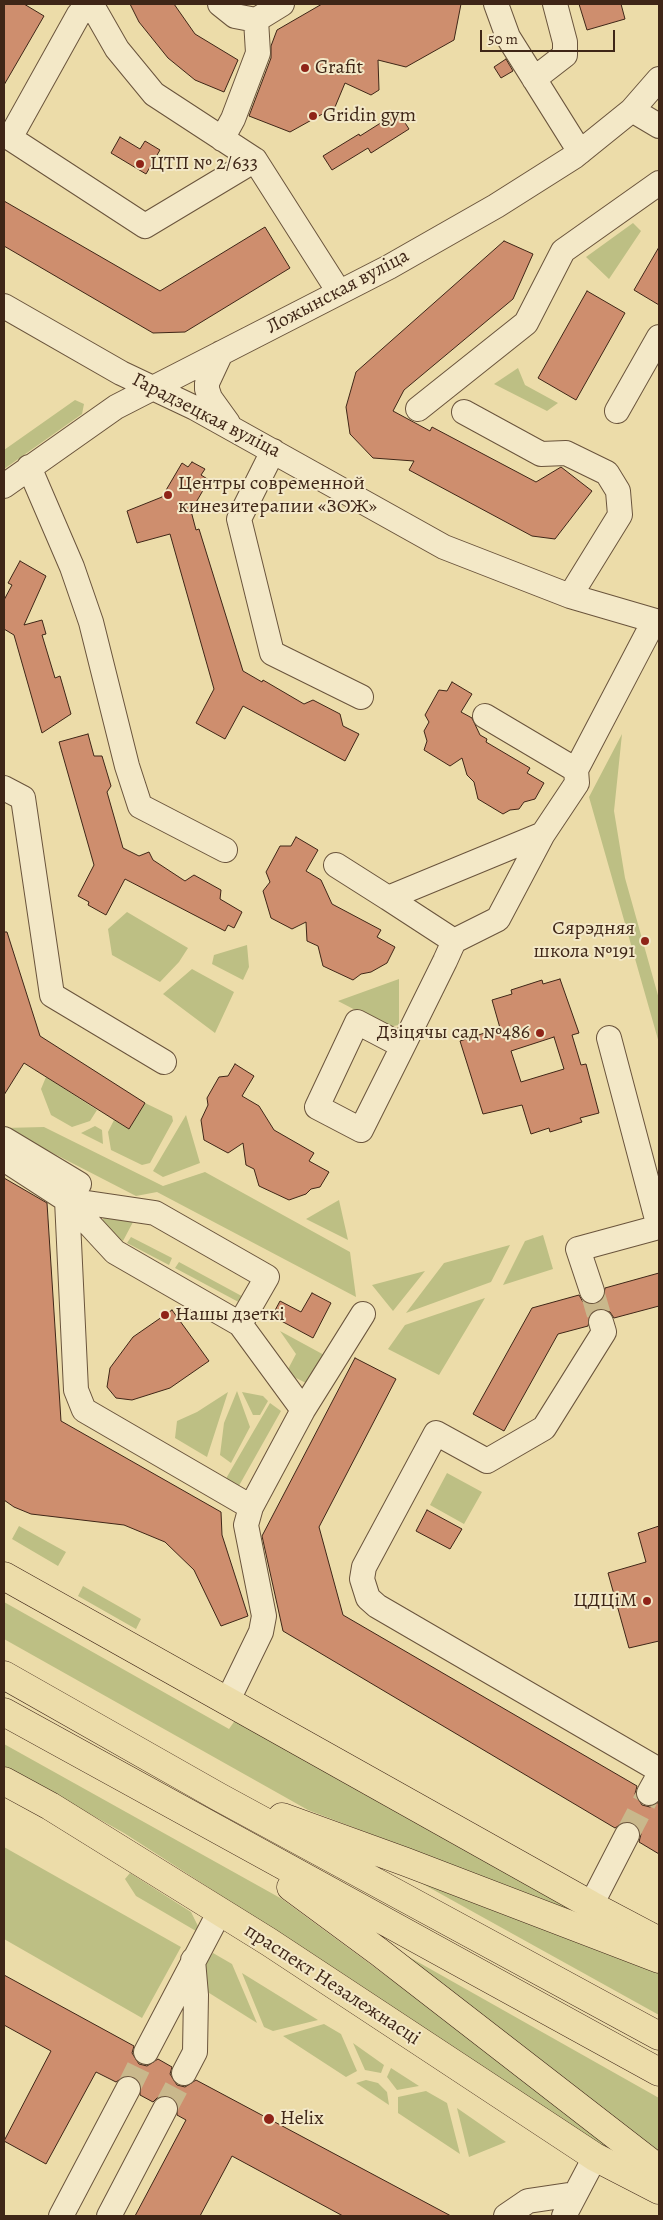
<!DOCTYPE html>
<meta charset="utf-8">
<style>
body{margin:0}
#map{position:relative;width:663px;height:2220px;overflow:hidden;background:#ecdca9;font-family:Alegreya,serif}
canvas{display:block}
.frame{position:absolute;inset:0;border:5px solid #3f2617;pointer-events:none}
.scale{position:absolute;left:480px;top:30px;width:135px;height:22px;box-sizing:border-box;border:2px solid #3f2617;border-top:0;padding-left:6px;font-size:15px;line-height:18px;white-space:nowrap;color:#3f2617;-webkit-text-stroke:4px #f3e8c7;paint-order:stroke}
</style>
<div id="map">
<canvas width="663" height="2220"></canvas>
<div class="frame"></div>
<div class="scale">50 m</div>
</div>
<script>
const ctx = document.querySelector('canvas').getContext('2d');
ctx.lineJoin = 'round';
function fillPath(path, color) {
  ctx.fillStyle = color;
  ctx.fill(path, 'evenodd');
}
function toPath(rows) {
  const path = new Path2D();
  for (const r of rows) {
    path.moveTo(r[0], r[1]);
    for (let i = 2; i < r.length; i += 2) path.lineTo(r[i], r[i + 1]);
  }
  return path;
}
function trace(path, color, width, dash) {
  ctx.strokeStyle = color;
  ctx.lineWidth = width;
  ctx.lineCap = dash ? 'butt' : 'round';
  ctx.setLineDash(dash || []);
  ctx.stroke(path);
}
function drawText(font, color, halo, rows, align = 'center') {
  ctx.font = font + ' Alegreya,serif';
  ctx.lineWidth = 4;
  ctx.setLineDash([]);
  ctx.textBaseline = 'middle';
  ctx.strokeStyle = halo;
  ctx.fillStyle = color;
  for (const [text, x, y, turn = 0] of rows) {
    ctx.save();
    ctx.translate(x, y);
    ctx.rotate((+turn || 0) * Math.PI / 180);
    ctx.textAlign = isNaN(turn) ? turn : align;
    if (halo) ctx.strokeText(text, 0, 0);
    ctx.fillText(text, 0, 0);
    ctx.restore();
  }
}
const green = toPath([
 [633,223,641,231,609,279,586,257],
 [518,368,525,385,558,403,547,411,494,384],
 [75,400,84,404,82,414,4,469,4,450],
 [622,734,614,811,625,878,659,999,659,1043,589,797],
 [127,912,188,948,179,962,160,982,112,955,108,929],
 [247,945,249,967,243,980,212,964,214,955],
 [192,969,234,992,215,1033,163,994],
 [399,979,399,1025,388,1027,338,1001],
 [46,1077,97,1110,90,1121,72,1127,51,1115,41,1089],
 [145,1103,172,1116,173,1121,150,1163,142,1165,111,1150,108,1132,114,1120,129,1129],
 [186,1115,200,1163,163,1177,153,1171],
 [95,1126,102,1130,103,1144,81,1133],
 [44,1127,163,1186,205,1172,350,1252,356,1297,157,1192,136,1196,4,1128],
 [339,1200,348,1240,306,1219],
 [104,1215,133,1222,123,1241,101,1229],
 [543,1235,553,1269,503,1285,525,1241],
 [131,1237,172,1258,169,1265,127,1243],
 [510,1245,491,1282,406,1313,444,1263],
 [179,1262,249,1300,246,1306,175,1268],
 [425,1271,393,1311,372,1285],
 [485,1298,439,1375,388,1349,405,1325],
 [280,1331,326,1356,306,1383,286,1373,296,1354],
 [237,1391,250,1427,231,1463,220,1455,224,1423],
 [228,1392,207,1457,175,1438,177,1421,197,1412],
 [242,1392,263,1396,268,1401,260,1415,253,1415],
 [270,1403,281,1411,236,1491,224,1482],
 [447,1473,482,1492,464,1524,430,1505],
 [19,1526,66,1552,58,1566,12,1539],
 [83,1586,141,1619,136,1629,78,1596],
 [4,1602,229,1729,236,1719,651,1941,308,1810,4,1639],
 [4,1744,282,1899,659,2177,627,2161,273,1936,236,1905,124,1833,4,1766],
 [4,1847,181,1947,142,2018,4,1939],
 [376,1858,659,1968,659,2015],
 [130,1873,191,1912,198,1926,196,1931,136,1896,125,1879],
 [386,1944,659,2098,659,2152],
 [213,1953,232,1964,257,2023,206,1991,200,1971],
 [242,1973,318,2020,273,2031,264,2027],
 [324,2024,341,2034,357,2071,346,2077,283,2036],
 [353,2043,384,2065,381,2073,365,2070],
 [391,2068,419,2086,397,2090,387,2077],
 [366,2080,378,2083,387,2092,389,2105,356,2083],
 [426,2091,447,2103,460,2154,398,2113,398,2097],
 [457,2108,506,2142,469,2157]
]);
const building = toPath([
 [4,4,24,4,44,16,4,85,4,4],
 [130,4,174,4,195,34,238,60,224,92,195,80,168,58,139,22,130,4],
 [322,4,461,4,454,40,406,67,378,60,379,90,371,95,345,83,335,107,290,132,249,116,271,58,271,46,277,30,322,4],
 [579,4,621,4,625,19,587,30,579,4],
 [506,59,513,71,501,78,494,67,506,59],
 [398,112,409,129,371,153,368,148,332,170,323,156,359,134,360,136,398,112],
 [120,137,140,149,145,141,160,150,146,174,111,153,120,137],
 [4,201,160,291,265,227,290,268,185,332,153,333,4,246,4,201],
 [504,241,533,254,513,299,404,390,393,411,430,431,432,427,536,482,561,467,592,491,555,539,532,536,409,470,414,461,373,458,350,434,346,407,356,372,504,241],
 [659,247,659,305,634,290,659,247],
 [587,291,625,313,576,400,538,378,587,291],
 [192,462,205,469,201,475,209,480,191,511,196,530,199,529,243,671,262,682,263,680,304,704,313,700,340,714,343,726,359,734,345,761,243,706,225,739,196,723,214,689,170,534,137,543,127,511,162,497,182,463,188,467,192,462],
 [20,561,46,576,24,625,42,620,46,634,42,635,55,678,60,676,71,714,42,733,14,635,4,629,4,600,12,585,8,583,20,561],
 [452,682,472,694,461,712,472,718,480,735,487,739,486,742,530,768,527,773,544,783,535,799,524,802,519,809,510,810,503,814,478,799,474,782,467,775,462,758,450,766,424,750,427,741,424,731,429,722,425,715,439,690,447,691,452,682],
 [88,734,94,756,102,756,111,786,107,792,123,848,139,856,149,852,153,860,185,881,194,875,221,890,220,899,242,912,234,928,228,925,225,931,125,879,106,915,88,905,89,902,78,896,94,865,59,742,88,734],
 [296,837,318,850,306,871,321,880,332,904,381,930,377,937,395,947,387,963,371,972,361,974,353,980,323,966,318,946,307,941,306,922,292,929,271,918,263,891,270,882,266,872,280,846,291,846,296,837],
 [4,932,7,932,40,1036,145,1103,129,1129,24,1063,4,1095,4,932],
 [560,979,579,1033,572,1035,581,1065,586,1064,599,1113,580,1118,582,1122,550,1132,549,1128,531,1134,522,1105,483,1114,460,1041,500,1028,492,1000,512,994,511,990,542,980,543,984,560,979],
 [554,1037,564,1069,521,1082,511,1051,554,1037],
 [235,1064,254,1076,242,1096,259,1106,274,1130,314,1153,309,1161,329,1172,320,1187,311,1189,306,1194,289,1200,259,1186,254,1169,246,1165,243,1143,228,1153,204,1140,201,1120,208,1105,207,1098,219,1077,228,1076,235,1064],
 [4,1178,47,1203,61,1421,221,1512,222,1535,248,1616,221,1626,194,1570,165,1542,124,1525,31,1514,14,1507,4,1500,4,1178],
 [659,1273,659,1306,614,1318,610,1312,598,1309,591,1313,588,1326,558,1334,504,1431,473,1414,532,1308,579,1295,583,1302,596,1304,603,1300,605,1288,659,1273],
 [312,1293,331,1303,313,1338,272,1316,280,1301,301,1312,312,1293],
 [172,1310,209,1361,170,1388,132,1400,116,1398,107,1387,110,1368,133,1337,172,1310],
 [355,1358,396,1379,319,1527,343,1615,637,1786,635,1794,642,1805,650,1807,659,1802,659,1854,639,1842,641,1834,634,1823,626,1821,615,1828,283,1631,262,1536,355,1358],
 [427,1510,462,1529,450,1549,416,1531,427,1510],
 [659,1526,659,1641,629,1648,608,1573,646,1562,638,1533,659,1526],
 [4,1975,134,2046,132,2053,139,2064,147,2066,158,2059,172,2067,170,2074,177,2085,185,2087,196,2080,451,2216,343,2216,232,2156,200,2216,135,2216,186,2120,177,2115,177,2102,172,2097,165,2095,158,2097,153,2102,140,2095,140,2082,134,2077,127,2075,116,2082,96,2072,46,2164,4,2141,51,2051,4,2025,4,1975]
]);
const minorTunnel = toPath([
 [592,1291,601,1322],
 [627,1835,649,1793],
 [128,2089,146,2052],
 [165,2109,184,2073]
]);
const minor = toPath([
 [220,4,235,16,256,20,282,4],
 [496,4,508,37,580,152],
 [534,79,565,55,565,42,555,4],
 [632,110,659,126],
 [222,139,233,119,258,53,256,20],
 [255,160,154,94,117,49,93,7,79,14,10,138,145,226,255,160,339,292],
 [4,306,121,373,195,408,444,547,570,596,659,622],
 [221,353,207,383,207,389,210,398,228,423],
 [418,409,526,323,563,251,659,183],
 [617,411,659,337],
 [464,412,541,454,566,453,607,473,618,491,620,515,570,596],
 [273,451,239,519,272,653,361,697],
 [29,467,72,567,91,622,127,766,140,806,225,850],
 [4,486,116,407,389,267,496,206,575,156,632,110,659,79],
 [485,716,576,770],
 [4,788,23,798,52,995,164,1062],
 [336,865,388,898],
 [454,941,388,898,543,834],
 [609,1038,659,1227],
 [403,1046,357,1022,317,1107,361,1130,403,1046,445,961,454,941,498,919,543,834,577,783,576,770,654,621],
 [4,1139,79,1184],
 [4,1159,67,1200,115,1252,240,1324,303,1410],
 [67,1200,76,1390,84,1410,251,1507],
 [67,1200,155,1213,267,1277,240,1324],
 [592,1291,578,1249,659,1227],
 [601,1322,604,1332,544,1428,487,1461,436,1433,364,1567,362,1579,368,1598,377,1606,659,1770],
 [227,1702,261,1632,264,1616,246,1525,251,1507,303,1410,363,1314],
 [649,1793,659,1775],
 [591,1905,627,1835],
 [146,2052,219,1913],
 [184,2073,195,2052,196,1995,193,1960],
 [61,2216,128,2089],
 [109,2216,165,2109],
 [506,2216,528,2201,575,2194],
 [564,2216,595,2157]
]);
const major = toPath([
 [4,1576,591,1905,659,1941],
 [4,1781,50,1806,269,1942,595,2157,659,2190]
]);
const highway = toPath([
 [4,1675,219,1797,659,2036],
 [4,1712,659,2072],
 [282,1817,406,1862,659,1959],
 [291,1887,379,1952,659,2169]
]);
const markers = [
 [305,68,5,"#8f2418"],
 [313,116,5,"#8f2418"],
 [140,164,5,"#8f2418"],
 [168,495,5,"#8f2418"],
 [645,941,5,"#8f2418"],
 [540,1033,5,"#8f2418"],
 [165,1315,5,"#8f2418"],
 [647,1601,5,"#8f2418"],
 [269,2119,6,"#8f2418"]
];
const poiNames = [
 ["Grafit",315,68],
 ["Gridin gym",323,116],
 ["ЦТП № 2/633",150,164],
 ["Центры современной",178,484],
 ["кинезитерапии «ЗОЖ»",178,507],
 ["Сярэдняя",635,929,"right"],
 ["школа №191",635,952,"right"],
 ["Дзіцячы сад №486",530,1033,"right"],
 ["Нашы дзеткі",175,1315],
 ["ЦДЦіМ",637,1601,"right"],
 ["Helix",280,2119]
];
const streetNames = [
 ["Ложынская вуліца",338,292,-28],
 ["Гарадзецкая вуліца",206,416,27],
 ["праспект Незалежнасці",332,1985,33]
];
fillPath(green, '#bdbf84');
fillPath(building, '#ce8e6e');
trace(building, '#3f2617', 1);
trace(minorTunnel, '#c9b88c', 24, [24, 12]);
trace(minor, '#6a543c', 26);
trace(major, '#3f2617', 29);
trace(highway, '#3f2617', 29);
trace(minor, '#f3e8c7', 24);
trace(major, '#ecdca9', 28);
trace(highway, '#ecdca9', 28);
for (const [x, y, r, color] of markers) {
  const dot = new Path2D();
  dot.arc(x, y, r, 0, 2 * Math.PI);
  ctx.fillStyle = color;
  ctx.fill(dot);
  trace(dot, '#f3e8c7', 2);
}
drawText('20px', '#3f2617', '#f3e8c7', poiNames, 'left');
drawText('20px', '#3f2617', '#f3e8c7', streetNames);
</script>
